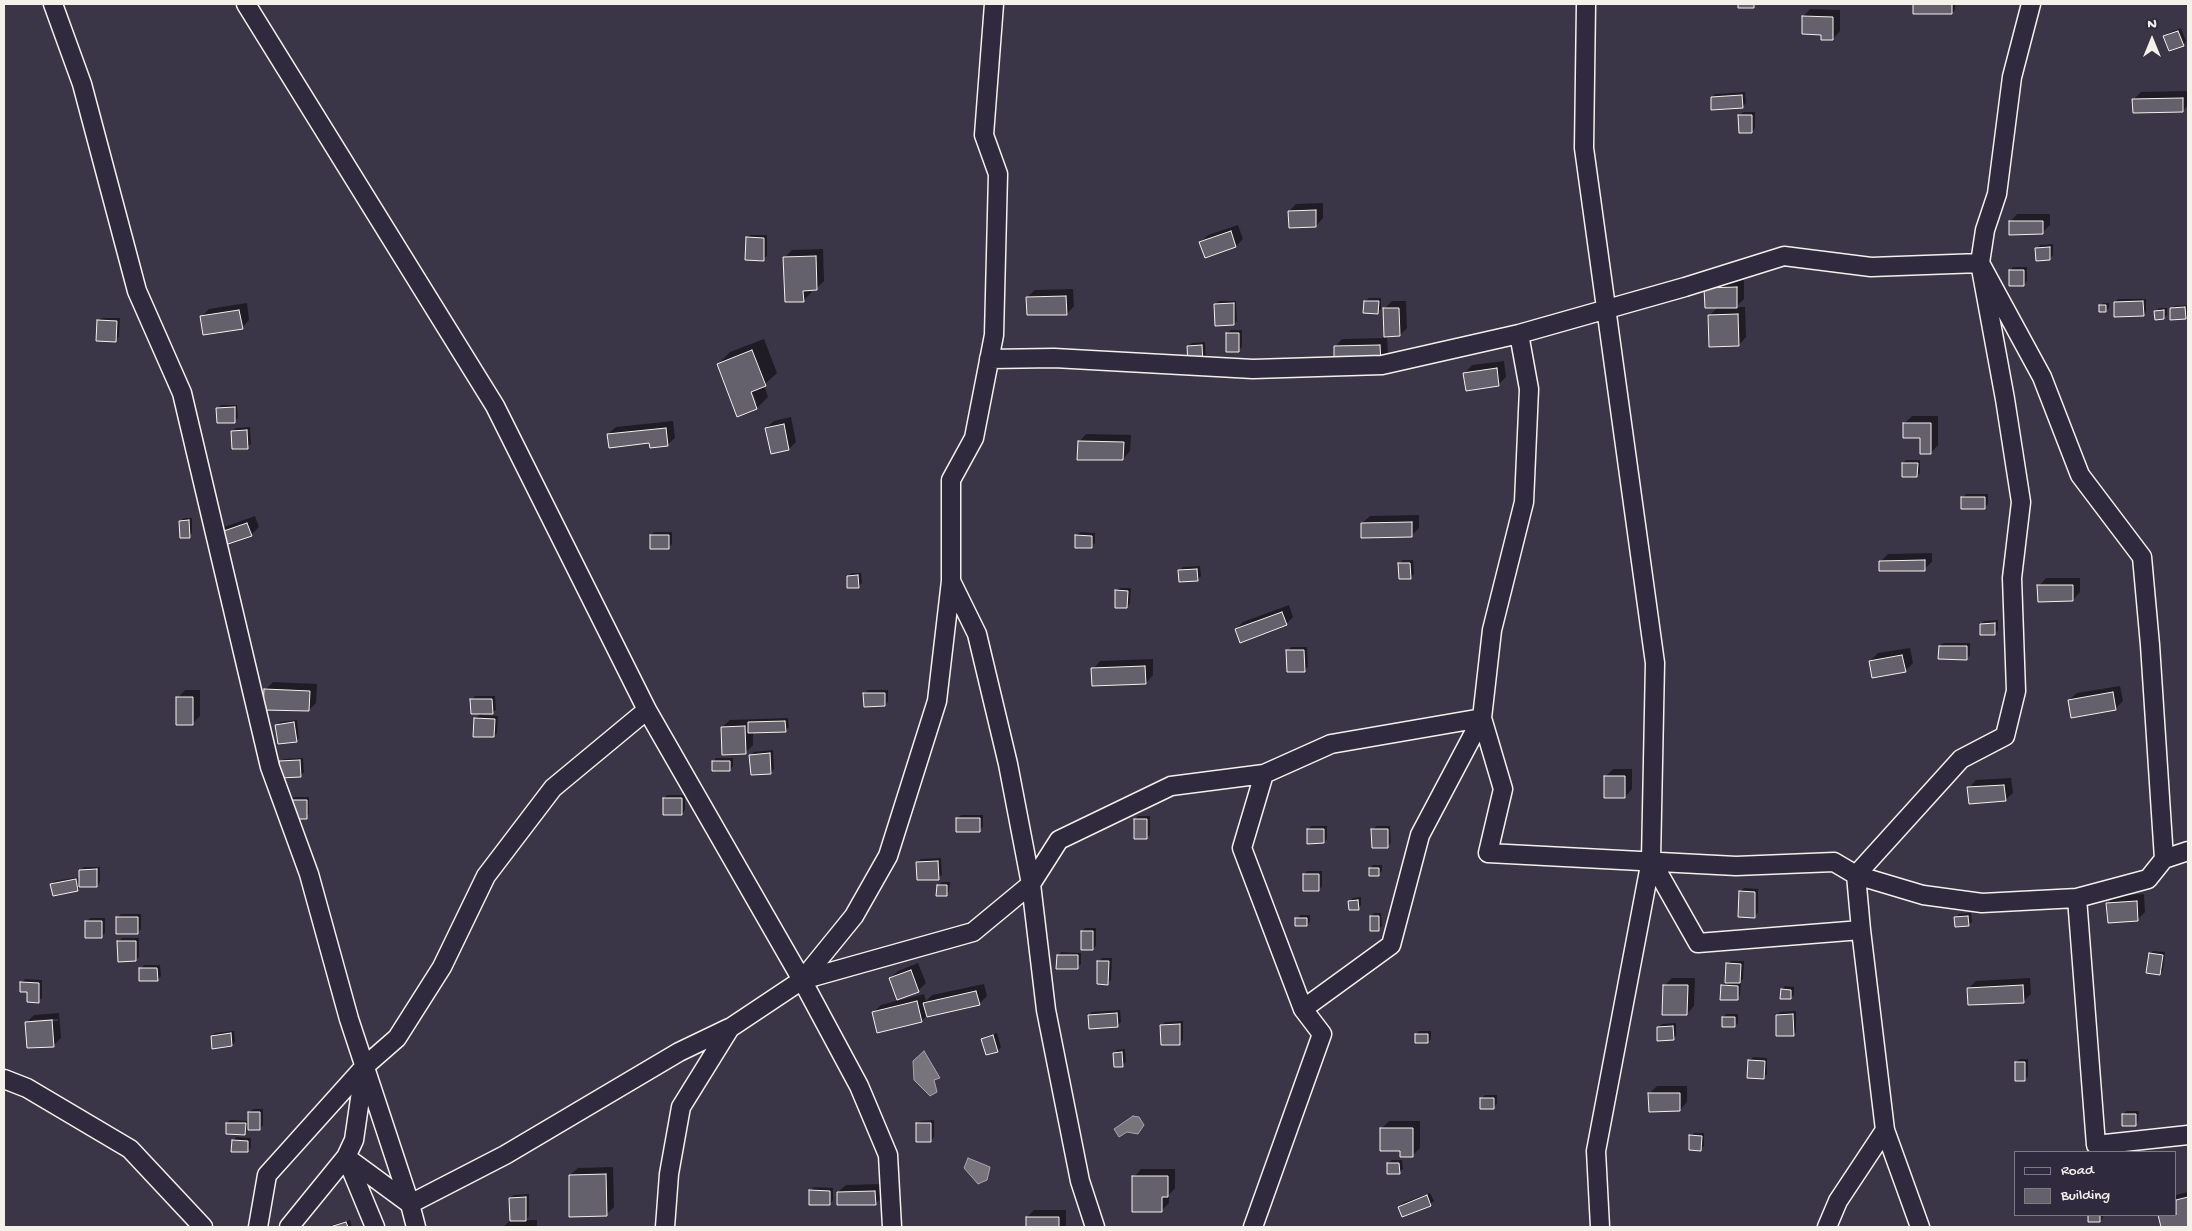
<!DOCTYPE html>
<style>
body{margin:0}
#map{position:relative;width:2192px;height:1231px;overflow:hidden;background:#3b3647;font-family:"Gochi Hand",sans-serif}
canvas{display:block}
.frame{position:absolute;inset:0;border:5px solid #f4f1e8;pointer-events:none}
.legend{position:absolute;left:2014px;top:1151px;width:162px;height:65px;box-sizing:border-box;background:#2f2a3d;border:1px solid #7e7a81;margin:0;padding:6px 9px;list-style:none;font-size:15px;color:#f4f1e8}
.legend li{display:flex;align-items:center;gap:10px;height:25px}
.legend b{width:25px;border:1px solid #7e7a81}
.north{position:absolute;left:2127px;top:15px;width:50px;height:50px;-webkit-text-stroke:4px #2f2a3d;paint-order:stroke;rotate:0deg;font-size:14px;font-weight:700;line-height:20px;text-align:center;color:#f4f1e8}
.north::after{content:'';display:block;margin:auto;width:18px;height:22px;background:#f4f1e8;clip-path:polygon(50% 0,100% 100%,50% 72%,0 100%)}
</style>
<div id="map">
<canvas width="2192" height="1231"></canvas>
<div class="frame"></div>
<ul class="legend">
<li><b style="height:6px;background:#2f2a3d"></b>Road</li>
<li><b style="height:14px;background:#65616c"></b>Building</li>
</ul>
<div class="north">N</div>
</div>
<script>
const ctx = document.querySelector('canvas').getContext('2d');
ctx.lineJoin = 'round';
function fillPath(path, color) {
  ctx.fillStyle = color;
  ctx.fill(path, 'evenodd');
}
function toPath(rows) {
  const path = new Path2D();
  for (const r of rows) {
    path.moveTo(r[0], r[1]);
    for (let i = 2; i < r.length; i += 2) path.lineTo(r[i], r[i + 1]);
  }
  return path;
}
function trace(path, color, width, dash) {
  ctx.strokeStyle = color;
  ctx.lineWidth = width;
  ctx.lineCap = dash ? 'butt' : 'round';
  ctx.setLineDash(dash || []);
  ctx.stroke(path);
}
const water = toPath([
 [924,1051,940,1078,934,1080,937,1092,930,1096,914,1080,913,1061,924,1051],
 [1133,1116,1139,1117,1144,1125,1138,1134,1127,1132,1119,1137,1114,1129,1133,1116],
 [968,1158,990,1167,987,1180,978,1184,964,1168,968,1158]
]);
const shadow = toPath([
 [1914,4,1955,4,1955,10,1952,13],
 [1810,9,1840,10,1840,31,1833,39,1803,17],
 [2181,28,2186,41,2183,45,2165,36,2168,33],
 [2188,91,2188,105,2183,111,2134,99,2141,92],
 [1745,92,1746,103,1742,107,1712,97,1715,94],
 [1743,112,1755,112,1755,128,1752,132,1739,116],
 [1323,203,1323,218,1316,226,1289,211,1296,204],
 [2017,214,2050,214,2050,225,2042,233,2010,222],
 [1238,225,1243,239,1236,246,1201,242,1208,235],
 [750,235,767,235,767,256,763,259,747,238],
 [2053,244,2053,255,2050,258,2037,248,2040,245],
 [823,249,824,281,816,289,811,289,811,293,803,301,784,258,792,250],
 [2013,267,2027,267,2027,281,2023,285,2010,271],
 [1744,280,1744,299,1736,307,1745,307,1746,337,1739,345,1709,316,1718,307,1706,307,1713,281],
 [1073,289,1074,306,1067,314,1027,297,1035,290],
 [1369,298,1381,298,1381,309,1377,313,1365,301],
 [2118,299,2146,299,2146,312,2143,315,2115,302],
 [1219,301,1236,301,1237,321,1234,324,1215,304],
 [1392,301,1406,301,1407,328,1400,335,1387,336,1388,355,1381,362,1335,347,1342,339,1385,338,1384,309],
 [247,303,249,320,242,328,201,317,209,309],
 [2103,303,2109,303,2109,308,2105,311,2100,306],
 [2188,305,2188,315,2185,318,2171,309,2174,306],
 [2159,308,2167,308,2167,315,2164,318,2155,312],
 [102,318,120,318,119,337,115,340,98,321],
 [1231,330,1242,330,1242,347,1238,351,1227,333],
 [764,339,777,373,764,385,768,397,757,408,738,415,718,364,730,352],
 [750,386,757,404,754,404,747,387],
 [1205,342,1206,358,1203,361,1188,346,1192,343],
 [1504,361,1506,377,1499,384,1465,373,1472,365],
 [221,405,237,405,238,418,234,421,217,409],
 [1912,416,1938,416,1938,445,1931,453,1922,436,1904,424],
 [791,417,796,442,789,449,766,428,774,421],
 [673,421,675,438,667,445,608,434,616,427],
 [250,427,251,444,247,447,232,431,236,428],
 [1086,434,1131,435,1130,451,1123,459,1079,442],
 [1906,460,1920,460,1920,473,1917,476,1903,463],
 [1966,494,1988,494,1988,504,1984,508,1963,497],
 [1419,515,1419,528,1412,535,1362,523,1370,516],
 [255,516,259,527,251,535,216,535,224,527],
 [184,518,192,518,192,533,189,536,180,521],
 [654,532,672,532,672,544,668,548,651,535],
 [1080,532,1095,533,1095,543,1091,547,1076,536],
 [1932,553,1932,562,1924,569,1881,561,1888,554],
 [1403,560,1413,560,1414,574,1410,578,1400,563],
 [1200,566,1201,576,1197,580,1180,570,1183,567],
 [852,573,861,573,862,583,858,587,848,576],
 [2046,578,2080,578,2080,592,2073,600,2039,586],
 [1120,588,1131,588,1130,603,1127,607,1116,591],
 [1289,605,1293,617,1286,624,1236,629,1243,622],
 [1998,620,1998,630,1995,634,1981,624,1984,621],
 [1943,643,1970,643,1970,655,1967,659,1940,646],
 [1291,647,1307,647,1308,667,1304,671,1288,651],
 [1910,648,1913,663,1905,671,1870,661,1878,653],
 [1153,659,1153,675,1146,683,1093,669,1100,661],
 [273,682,317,684,316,703,309,710,265,690],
 [2120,686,2123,701,2115,709,2069,700,2077,693],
 [185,690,200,690,200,716,193,723,178,698],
 [868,690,888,690,888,701,885,705,864,694],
 [475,696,495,696,496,710,492,713,482,713,482,715,498,716,497,733,494,736,475,719,481,713,472,700],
 [788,718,789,727,785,731,753,732,753,745,746,752,722,727,730,720],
 [297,720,299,738,296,741,277,725,280,722],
 [773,750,774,769,771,773,751,755,754,752],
 [303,758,304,772,300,776,280,762,284,759],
 [716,758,733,758,733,766,730,770,713,762],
 [1613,769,1632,769,1632,789,1625,797,1605,777],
 [2011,778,2013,793,2005,800,1969,788,1976,780],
 [667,795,685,795,685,810,682,814,664,799],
 [294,797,309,797,309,814,306,817,290,801],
 [961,815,983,815,983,827,979,830,958,818],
 [1138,816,1150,816,1150,835,1146,838,1135,819],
 [1311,826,1327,826,1327,839,1324,842,1308,830],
 [1376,826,1390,826,1391,843,1388,846,1373,830],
 [941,858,942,875,938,878,917,862,921,859],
 [1373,865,1382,865,1382,871,1379,874,1370,868],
 [84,867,100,867,100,882,97,886,81,886,78,890,52,884,55,881,80,877,80,871],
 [1307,871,1322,871,1322,886,1319,890,1304,874],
 [941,882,950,882,949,891,946,895,938,886],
 [1744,888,1758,889,1758,913,1754,916,1740,892],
 [2144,894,2145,912,2138,919,2108,903,2115,896],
 [1361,897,1361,905,1358,908,1350,901,1353,898],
 [1374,913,1381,913,1382,926,1378,929,1371,917],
 [1971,913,1972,922,1968,925,1956,917,1959,914],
 [121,914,141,914,141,929,138,932,117,918],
 [1300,915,1310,915,1310,922,1307,925,1297,919],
 [90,918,105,918,105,933,102,936,86,922],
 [1085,928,1096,928,1096,946,1093,949,1082,931],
 [122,938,139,938,139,957,136,960,118,942],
 [2153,951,2165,952,2163,970,2160,974,2150,954],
 [1061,952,1081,953,1081,964,1077,968,1058,956],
 [1102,958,1112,958,1111,980,1108,983,1098,962],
 [1731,961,1744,961,1743,979,1739,983,1741,983,1740,996,1737,999,1722,986,1725,982,1728,964],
 [918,963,926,983,918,991,898,998,890,978,898,971],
 [144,965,160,965,161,976,157,980,141,969],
 [1672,978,1695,978,1694,1006,1687,1014,1665,985],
 [2030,978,2031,994,2023,1002,1969,988,1976,981],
 [25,979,42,980,42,998,38,1001,22,983],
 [984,984,987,996,979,1004,927,1016,922,1020,878,1031,874,1012,881,1005,924,994,926,1001,932,995],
 [1785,986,1794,987,1794,995,1790,998,1782,990],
 [1120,1010,1121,1022,1117,1026,1089,1015,1092,1012],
 [1796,1011,1796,1032,1793,1035,1777,1015,1780,1012],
 [59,1013,61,1038,53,1046,27,1022,34,1015],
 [58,1019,58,1021,33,1023,33,1020],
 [1726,1014,1738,1014,1738,1023,1735,1026,1723,1017],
 [1183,1021,1183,1040,1180,1044,1162,1025,1165,1022],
 [1676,1023,1676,1036,1673,1039,1658,1027,1662,1024],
 [234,1031,235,1042,232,1045,212,1036,215,1033],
 [1419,1031,1431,1031,1431,1039,1428,1042,1416,1034],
 [997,1033,1001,1047,998,1051,982,1040,986,1036],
 [1125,1049,1126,1062,1122,1065,1114,1054,1117,1050],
 [1753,1057,1767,1058,1767,1074,1763,1078,1749,1061],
 [2020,1059,2028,1059,2028,1076,2025,1080,2016,1062],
 [1657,1086,1687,1086,1687,1102,1680,1110,1649,1094],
 [1485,1095,1497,1095,1497,1104,1493,1107,1482,1098],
 [253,1109,263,1109,263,1125,260,1129,248,1129,245,1134,227,1124,230,1120,249,1121,250,1112],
 [2127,1111,2139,1111,2138,1121,2135,1125,2123,1114],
 [934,1120,934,1137,931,1141,917,1124,921,1121],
 [1389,1121,1420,1121,1420,1148,1412,1156,1401,1150,1381,1129],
 [1694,1133,1704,1133,1704,1146,1700,1149,1691,1136],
 [236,1137,251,1138,251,1148,248,1151,233,1141],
 [1392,1160,1402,1160,1403,1169,1399,1172,1388,1164],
 [613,1167,614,1207,606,1215,570,1175,578,1168],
 [1141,1169,1175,1169,1175,1188,1169,1195,1169,1203,1161,1211,1134,1177],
 [882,1184,883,1196,875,1204,838,1192,846,1185],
 [814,1187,833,1188,833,1200,830,1204,810,1191],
 [2188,1192,2188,1227,2162,1227,2160,1215,2176,1215,2176,1195],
 [1430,1193,1434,1201,1430,1204,1400,1207,1403,1203],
 [529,1194,529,1216,526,1220,537,1220,537,1227,503,1227,511,1220,510,1198,514,1195],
 [1034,1210,1066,1210,1066,1226,1027,1227,1027,1217],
 [2090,1215,2103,1215,2103,1218,2100,1221,2090,1221],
 [350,1220,352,1227,330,1227,332,1225]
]);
const building = toPath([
 [1738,4,1754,4,1754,8,1738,8,1738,4],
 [1913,4,1952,4,1952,14,1913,14,1913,4],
 [1802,16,1833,17,1833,40,1821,40,1821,35,1802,34,1802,16],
 [2178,31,2184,46,2169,51,2163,36,2178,31],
 [1742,95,1743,108,1711,110,1711,97,1742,95],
 [2183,98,2183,112,2133,113,2132,99,2183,98],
 [1738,115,1752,115,1752,133,1739,133,1738,115],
 [1316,210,1316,227,1289,228,1288,211,1316,210],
 [2009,221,2043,221,2043,234,2009,235,2009,221],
 [1231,231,1236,247,1205,258,1199,242,1231,231],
 [746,237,764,238,764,261,745,260,746,237],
 [2050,247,2050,260,2036,261,2035,248,2050,247],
 [816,256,817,290,803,291,804,302,785,302,783,257,816,256],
 [2009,270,2024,270,2024,286,2009,286,2009,270],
 [1737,287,1737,308,1705,308,1704,288,1737,287],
 [1066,296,1067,315,1027,315,1026,297,1066,296],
 [1364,301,1379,301,1378,314,1363,313,1364,301],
 [2143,301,2144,316,2114,317,2114,302,2143,301],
 [1234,303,1234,325,1215,326,1214,304,1234,303],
 [2099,305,2106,305,2106,312,2099,312,2099,305],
 [2185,307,2186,319,2170,320,2170,308,2185,307],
 [1383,308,1399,308,1400,336,1384,337,1383,308],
 [239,310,243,329,203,335,200,316,239,310],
 [2164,310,2164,319,2155,320,2154,311,2164,310],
 [1738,314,1739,346,1709,347,1708,315,1738,314],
 [97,320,117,321,116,342,96,341,97,320],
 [1226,333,1239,333,1239,352,1226,352,1226,333],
 [1202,345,1203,363,1188,364,1187,346,1202,345],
 [1380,345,1381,364,1334,365,1334,346,1380,345],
 [752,350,766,386,751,392,757,409,737,417,717,364,752,350],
 [1497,368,1499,386,1466,391,1463,373,1497,368],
 [235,407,235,423,217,423,216,408,235,407],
 [1903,423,1931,423,1931,454,1920,454,1920,438,1903,438,1903,423],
 [784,424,789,450,771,454,765,428,784,424],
 [666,428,668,446,650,448,649,443,609,448,607,434,666,428],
 [247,430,248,449,232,449,231,431,247,430],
 [1078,441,1124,442,1123,460,1077,460,1078,441],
 [1902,463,1918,463,1917,477,1902,477,1902,463],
 [1961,497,1985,497,1985,509,1961,509,1961,497],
 [189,520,190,538,180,538,179,521,189,520],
 [1412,522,1412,537,1361,538,1361,523,1412,522],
 [247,523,252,536,219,547,215,534,247,523],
 [650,535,669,535,669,549,650,549,650,535],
 [1075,535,1092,536,1092,548,1075,548,1075,535],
 [1925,560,1925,571,1879,571,1879,561,1925,560],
 [1398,563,1410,563,1411,579,1399,579,1398,563],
 [1197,569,1198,581,1179,582,1178,570,1197,569],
 [858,575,859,588,847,588,847,576,858,575],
 [2037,585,2073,585,2073,601,2038,602,2037,585],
 [1115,590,1128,591,1127,608,1115,608,1115,590],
 [1282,612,1287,625,1240,643,1235,629,1282,612],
 [1995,623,1995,635,1980,635,1980,624,1995,623],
 [1939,646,1967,646,1967,660,1938,659,1939,646],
 [1286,650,1304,650,1305,672,1287,672,1286,650],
 [1902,655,1906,672,1872,678,1869,661,1902,655],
 [1145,666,1146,684,1092,686,1091,668,1145,666],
 [264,689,310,691,309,711,263,710,264,689],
 [2113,692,2116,710,2071,718,2068,700,2113,692],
 [863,693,885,693,885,706,864,707,863,693],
 [176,697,193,697,193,725,176,725,176,697],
 [470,699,492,699,493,714,471,714,470,699],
 [474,718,495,719,494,737,473,737,474,718],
 [785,721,786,732,748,733,748,722,785,721],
 [294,722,297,742,278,744,275,725,294,722],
 [745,726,746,754,722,755,721,727,745,726],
 [770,753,771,774,751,775,749,755,770,753],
 [300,760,301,777,280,778,279,761,300,760],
 [712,761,730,761,730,771,712,771,712,761],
 [1604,776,1625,776,1625,798,1604,798,1604,776],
 [2004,785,2006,801,1969,804,1967,787,2004,785],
 [663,798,682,798,682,815,663,815,663,798],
 [289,800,307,800,307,819,289,819,289,800],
 [956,818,980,818,980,832,956,832,956,818],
 [1134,819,1147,819,1147,839,1134,839,1134,819],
 [1307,829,1324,829,1324,843,1307,844,1307,829],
 [1371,829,1388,829,1388,848,1372,848,1371,829],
 [938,861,939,880,917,880,916,862,938,861],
 [1369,868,1379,868,1379,876,1369,876,1369,868],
 [97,869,97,887,79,887,79,870,97,869],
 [1303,874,1319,874,1319,891,1303,891,1303,874],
 [76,879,78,891,53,896,50,884,76,879],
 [937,885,947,885,947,896,936,896,937,885],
 [1739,891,1755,892,1755,918,1738,917,1739,891],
 [1358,900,1359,910,1349,910,1348,901,1358,900],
 [2137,901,2138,921,2108,923,2106,903,2137,901],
 [1370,916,1379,916,1379,931,1370,931,1370,916],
 [1968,916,1969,926,1955,927,1954,917,1968,916],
 [116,917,138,917,138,934,116,934,116,917],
 [1295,918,1307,918,1307,926,1295,926,1295,918],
 [85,921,102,921,102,938,85,938,85,921],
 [1081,931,1093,931,1093,950,1081,950,1081,931],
 [117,941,136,941,136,961,118,962,117,941],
 [2149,953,2163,955,2160,975,2146,973,2149,953],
 [1057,955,1078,955,1078,969,1056,969,1057,955],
 [1097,961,1109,961,1108,985,1097,984,1097,961],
 [1726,963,1741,964,1740,983,1725,983,1726,963],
 [139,968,157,968,158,981,139,981,139,968],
 [911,970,919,992,897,1000,889,978,911,970],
 [20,982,39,983,39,1003,27,1002,27,992,20,992,20,982],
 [1663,985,1688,985,1687,1015,1662,1015,1663,985],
 [1721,985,1738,986,1738,1000,1720,1000,1721,985],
 [2023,985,2024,1003,1968,1005,1967,988,2023,985],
 [1781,989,1791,990,1791,999,1780,999,1781,989],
 [976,991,980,1005,927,1017,923,1003,976,991],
 [917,1001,922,1022,877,1033,872,1012,917,1001],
 [1117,1013,1118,1027,1089,1029,1088,1015,1117,1013],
 [1793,1014,1794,1036,1776,1036,1776,1015,1793,1014],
 [1722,1017,1735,1017,1735,1027,1722,1027,1722,1017],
 [52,1020,54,1047,27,1048,25,1022,52,1020],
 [1180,1024,1180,1045,1161,1045,1160,1025,1180,1024],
 [1673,1026,1674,1040,1657,1041,1657,1027,1673,1026],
 [231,1033,232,1046,212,1049,211,1036,231,1033],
 [1415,1034,1428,1034,1428,1043,1415,1043,1415,1034],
 [993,1035,998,1052,986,1055,981,1039,993,1035],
 [1122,1052,1123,1067,1114,1067,1113,1053,1122,1052],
 [1748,1060,1765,1061,1764,1079,1747,1078,1748,1060],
 [2015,1062,2025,1062,2025,1081,2015,1081,2015,1062],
 [1648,1093,1680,1093,1680,1111,1649,1112,1648,1093],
 [1480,1098,1494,1098,1494,1109,1480,1109,1480,1098],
 [248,1112,260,1112,260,1130,248,1130,248,1112],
 [2122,1114,2136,1114,2136,1126,2122,1126,2122,1114],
 [226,1123,246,1123,245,1135,226,1134,226,1123],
 [916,1123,931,1123,931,1142,916,1142,916,1123],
 [1380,1128,1413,1128,1413,1157,1400,1157,1400,1151,1380,1151,1380,1128],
 [1689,1135,1702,1136,1701,1151,1689,1150,1689,1135],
 [232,1140,248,1141,248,1152,231,1152,232,1140],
 [1387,1163,1399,1163,1400,1174,1387,1174,1387,1163],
 [606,1174,607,1216,569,1217,569,1175,606,1174],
 [1132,1176,1168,1176,1168,1197,1162,1197,1162,1212,1132,1212,1132,1176],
 [809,1190,830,1191,830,1205,809,1205,809,1190],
 [875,1191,876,1205,837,1205,837,1192,875,1191],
 [1427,1195,1431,1206,1402,1217,1398,1207,1427,1195],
 [526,1197,526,1221,510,1221,509,1198,526,1197],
 [2188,1197,2188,1227,2161,1227,2158,1215,2176,1215,2176,1200,2188,1197],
 [2088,1215,2100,1215,2100,1222,2088,1222,2088,1215],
 [1026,1217,1059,1217,1059,1227,1026,1227,1026,1217],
 [346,1222,348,1227,330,1227,346,1222]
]);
const street = toPath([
 [53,4,82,84,137,291,182,393,270,767,309,874,349,1019,410,1204,416,1227],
 [246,4,495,406,647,710,802,980,859,1086,888,1155,892,1227],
 [1586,4,1584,148,1655,663,1651,860,1596,1151,1600,1227],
 [2031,4,2012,77,1997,194,1985,230,1980,263,2042,377,2080,475,2142,557,2150,645,2164,859],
 [989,359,1054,358,1253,369,1382,365,1519,334,1685,287,1784,256,1871,267,1980,263,2005,399,2021,502,2012,578,2016,691,2005,736,1961,759,1856,875,1861,930],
 [951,581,977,634,1008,764,1031,884,1046,1010,1080,1181,1095,1227],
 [1482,718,1503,789,1488,853,1736,866,1834,862,1856,875,1923,895,1982,903,2077,898,2096,1145,2188,1135],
 [1264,774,1242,848,1303,1009],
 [1651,860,1698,943,1861,930,1885,1130,1920,1227],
 [2077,898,2148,879,2164,859,2188,851],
 [802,980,973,932,1031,884,1059,840,1171,786,1264,774,1331,744,1482,718],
 [364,1071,354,1140,346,1157,375,1227],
 [4,1079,27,1088,130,1149,203,1227],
 [258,1227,267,1175,365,1066,397,1038,442,967,486,876,553,788,647,710],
 [289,1227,346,1157,410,1204,505,1155,679,1052,729,1028],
 [665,1227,669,1174,681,1107,730,1028,802,980,854,916,888,856,937,701,951,581,951,480,974,438,994,335,998,174,984,135,994,4],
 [1253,1227,1322,1034,1303,1009,1391,945,1420,835,1482,718,1492,630,1524,502,1529,389,1519,334],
 [1827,1227,1838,1201,1885,1130]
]);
fillPath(water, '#78747b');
trace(water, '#aaa6a7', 1);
fillPath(shadow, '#0007');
fillPath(building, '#65616c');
trace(building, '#f4f1e8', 1);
trace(street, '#f4f1e8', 21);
trace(street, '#2f2a3d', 18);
</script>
